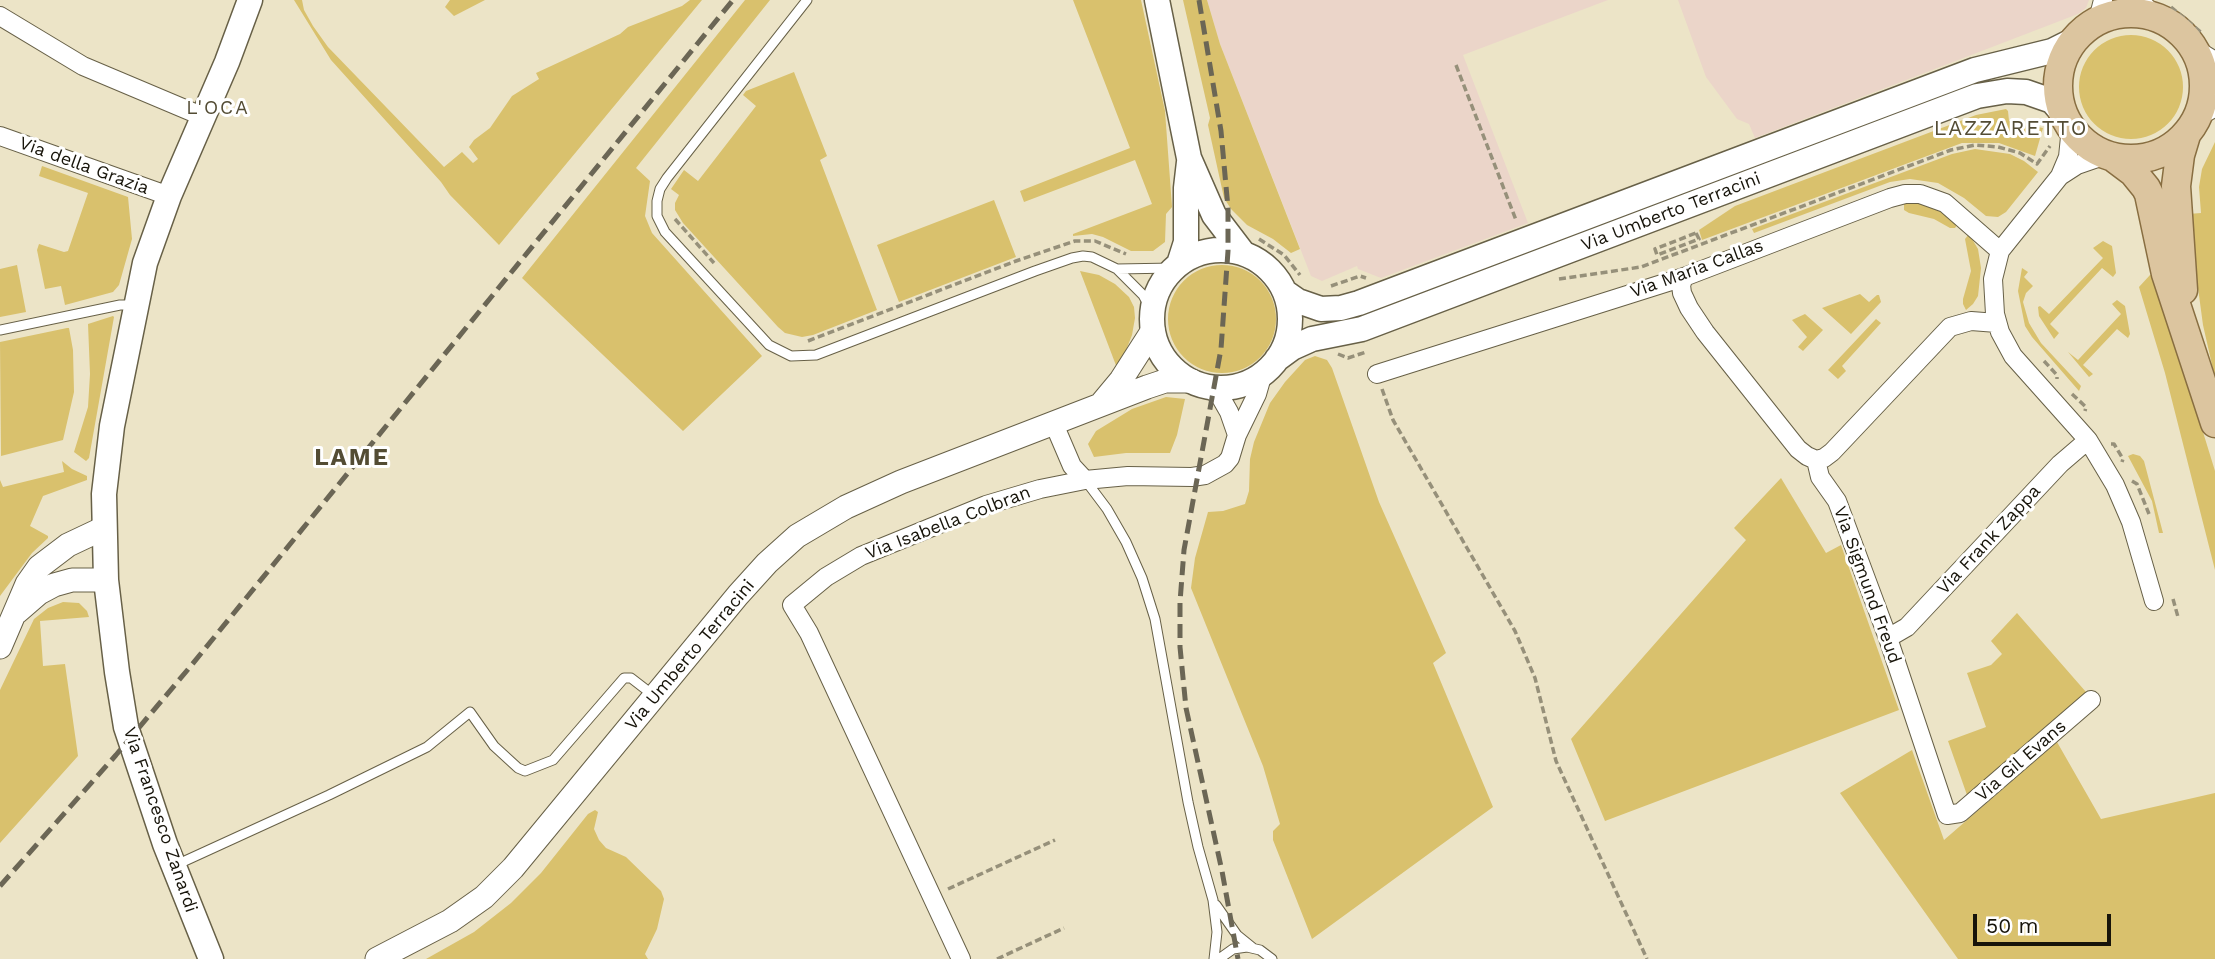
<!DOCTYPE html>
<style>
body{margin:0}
#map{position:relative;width:2215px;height:959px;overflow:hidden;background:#ece4c7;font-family:"Work Sans",sans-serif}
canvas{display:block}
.scale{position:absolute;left:1973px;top:914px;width:138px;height:32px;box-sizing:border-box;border:4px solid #17140a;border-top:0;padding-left:9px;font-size:21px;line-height:24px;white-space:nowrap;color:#17140a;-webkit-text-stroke:5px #fff;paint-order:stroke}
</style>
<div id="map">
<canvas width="2215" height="959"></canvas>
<div class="scale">50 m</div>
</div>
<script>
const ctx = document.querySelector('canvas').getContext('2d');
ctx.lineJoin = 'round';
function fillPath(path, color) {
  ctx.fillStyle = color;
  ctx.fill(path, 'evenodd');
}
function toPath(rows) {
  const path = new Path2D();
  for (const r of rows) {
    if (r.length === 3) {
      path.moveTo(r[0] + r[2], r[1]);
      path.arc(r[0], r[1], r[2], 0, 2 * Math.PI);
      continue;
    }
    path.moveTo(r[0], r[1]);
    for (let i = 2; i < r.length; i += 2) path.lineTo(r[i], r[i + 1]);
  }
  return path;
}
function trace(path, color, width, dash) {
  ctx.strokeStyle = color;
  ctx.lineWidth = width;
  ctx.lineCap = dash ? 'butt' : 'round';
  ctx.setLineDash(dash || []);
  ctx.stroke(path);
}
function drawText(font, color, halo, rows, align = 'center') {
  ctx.font = font + ' "Work Sans",sans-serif';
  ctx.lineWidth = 6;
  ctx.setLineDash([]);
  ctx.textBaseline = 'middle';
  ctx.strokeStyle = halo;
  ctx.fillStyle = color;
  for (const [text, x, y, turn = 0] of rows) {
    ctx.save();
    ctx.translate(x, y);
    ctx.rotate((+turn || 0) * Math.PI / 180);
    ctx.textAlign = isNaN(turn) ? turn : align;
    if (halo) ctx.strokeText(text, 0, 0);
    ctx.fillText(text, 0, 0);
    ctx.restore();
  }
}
const education = toPath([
 [1207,0,1608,0,1463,55,1528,223,1381,278,1358,269,1357,266,1322,281,1311,276,1220,44],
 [1678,0,2089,0,2086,8,2078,14,1755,138,1749,124,1737,119,1706,77]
]);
const green = toPath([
 [294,0,302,0,304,10,313,26,328,47,444,167,462,152,473,163,478,159,469,147,474,140,490,128,512,96,539,79,536,73,620,34,628,27,682,6,690,0,702,0,499,245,450,195,441,182,331,60],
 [450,0,485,0,454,16,445,7],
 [745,0,770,0,636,168,650,181,645,216,652,233,762,356,683,431,522,278],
 [1073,0,1141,0,1165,111,1172,207,1166,214,1165,242,1153,251,1131,251,1103,237,1092,234,1073,236,1073,234,1152,204,1135,160,1024,202,1020,191,1130,148],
 [1183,0,1207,0,1220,44,1300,249,1291,253,1273,239,1247,225,1231,209,1224,198,1208,125,1210,118],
 [2131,87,52],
 [794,72,827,156,820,160,877,310,813,335,802,337,785,333,778,327,683,223,675,210,675,203,679,195,671,189,684,170,698,181,756,106,743,95,746,91],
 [2006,109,2008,111,2009,121,2043,128,2035,156,1999,143,1962,143,1702,240,1699,230,1735,206,1976,115],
 [2215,142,2215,378,2203,325,2188,214,2201,213,2199,187,2202,169],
 [1975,149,2010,154,2024,161,2038,172,2006,212,1998,217,1986,216,1964,198,1938,183,1910,179,1890,182,1754,233,1752,229,1952,154],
 [42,166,128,197,132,239,119,285,113,292,65,305,61,286,45,289,37,250,39,244,64,252,68,251,88,193,39,176],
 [994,200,1016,257,899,302,877,245],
 [1915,203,1934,207,1944,213,1957,225,1955,228,1950,228,1934,219,1909,213,1904,210,1904,204],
 [1969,234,1978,249,1981,268,1978,296,1973,304,1966,310,1963,304,1963,299,1971,271,1965,239],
 [2103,241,2112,246,2116,273,2113,277,2102,268,2050,324,2059,333,2054,339,2039,316,2038,307,2040,306,2049,314,2103,258,2093,248],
 [1222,319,54],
 [17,265,26,312,0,317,0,269],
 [2022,268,2028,272,2024,277,2033,286,2026,293,2023,302,2029,323,2041,343,2081,386,2079,391,2032,337,2025,326,2018,291],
 [1080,271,1099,275,1115,284,1129,297,1134,307,1135,318,1132,335,1123,358,1117,368],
 [2150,275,2155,276,2215,471,2215,570,2165,373,2139,287],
 [1860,294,1869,302,1877,295,1879,295,1881,302,1851,334,1822,308],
 [2117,300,2125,306,2130,334,2128,338,2117,329,2083,365,2093,374,2089,377,2068,352,2078,360,2121,314,2112,304],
 [1805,314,1823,330,1803,351,1798,347,1807,337,1792,320],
 [113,316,114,317,89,458,86,461,74,452,88,407,90,374,88,324],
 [1876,319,1881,323,1842,366,1846,371,1838,379,1828,370],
 [67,328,69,328,73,350,74,392,63,440,1,456,0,342],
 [1315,356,1327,360,1332,368,1379,502,1446,653,1433,663,1493,807,1312,939,1273,840,1273,831,1280,824,1263,766,1191,588,1195,558,1208,512,1223,511,1245,504,1249,491,1250,459,1254,442,1270,403,1285,382,1305,360],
 [1166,397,1185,399,1177,435,1170,453,1126,453,1094,457,1088,444,1096,431,1132,409],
 [2133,454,2140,456,2144,461,2163,533,2159,533,2152,501,2128,456],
 [62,461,72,469,87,476,87,480,43,496,30,526,48,536,48,538,32,553,0,596,0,480,3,487,64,472],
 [1781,478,1826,553,1841,545,1899,710,1605,821,1571,739,1746,540,1734,528],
 [63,602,79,603,87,611,89,617,40,621,43,666,65,664,78,756,0,843,0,690,34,619,48,608],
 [2017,613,2086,692,1967,795,1948,741,1986,727,1967,673,1991,665,2002,654,1991,641],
 [2057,742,2101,819,2215,793,2215,959,1958,959,1840,793,1912,750,1944,840],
 [595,810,598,812,594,829,599,840,606,848,626,857,661,891,664,899,657,929,645,954,648,959,426,959,474,932,511,903,541,873,588,814]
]);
const path = toPath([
 [2171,7,2203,34],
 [1456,65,1516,220],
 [675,219,714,263],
 [1696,233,1699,239,1657,255,1655,249,1696,233],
 [1259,239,1284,255,1300,275],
 [1559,279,1641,267,1951,150,1975,145,1998,147,2020,153,2037,164,2050,146],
 [1331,286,1360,276,1366,278],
 [808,341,1016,261,1075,241,1095,241,1126,254],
 [1338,354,1348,358,1366,352],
 [2044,361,2057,375,2057,379],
 [1382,389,1393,420,1515,631,1535,678,1556,761,1647,959],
 [2072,394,2086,407,2085,411],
 [2111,444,2114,444,2123,459,2122,462],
 [2132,481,2137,484,2149,514],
 [2173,599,2178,617],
 [948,889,1055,840],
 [997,959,1064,928]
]);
const service = toPath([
 [807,0,667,178,660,189,657,201,657,216,665,232,769,345,791,356,816,355,1035,271,1072,258,1083,256,1092,257,1117,269,1143,295,1153,313],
 [1117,269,1174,268],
 [0,330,120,305,133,305],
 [1086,481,1107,509,1126,542,1142,578,1155,619,1188,802,1198,847,1213,900,1217,932,1214,959],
 [176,865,329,795,427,747,470,712,494,746,518,768,525,771,553,760,624,678,631,678,653,695],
 [1216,905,1237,935,1253,948],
 [1219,959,1233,949,1247,947,1260,950,1272,959]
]);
const minor = toPath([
 [2139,0,2156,17],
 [0,16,83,66,204,117],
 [2092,24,2100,12,2103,0],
 [2071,127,2068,157,2060,176,2000,251,1993,279,1995,314,2000,332,2013,356,2088,440,2115,485,2131,522,2154,601],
 [0,136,169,196],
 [2060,176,2077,165,2106,155],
 [1684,277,1681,285,1682,293,1689,308,1705,332,1798,449,1807,456,1816,460,1820,477,1837,501,1888,638,1947,815,1960,813,2091,700],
 [1377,374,1684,277,1890,198,1905,194,1920,194,1945,203,2000,251],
 [1207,386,1221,398,1229,412,1237,435],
 [1054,424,1072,466,1085,480],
 [1816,460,1824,458,1832,452,1950,327,1971,321,1997,323],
 [1888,638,1907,627,2060,464,2088,440],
 [961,959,809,633,792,605,826,577,861,556,986,505,1040,489,1085,480,1128,476,1192,477,1205,475,1225,464,1230,458,1237,435,1257,394,1263,373]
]);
const tertiary = toPath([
 [2197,53,2215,64],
 [2199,113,2215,105],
 [1101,404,1121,380,1153,330],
 [17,612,39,593,54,585,72,580,106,580],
 [0,647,27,584,39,567,68,545,104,528],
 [377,959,450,921,484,897,513,868,738,595,767,563,797,536,846,507,901,482,1147,387,1165,381,1192,381]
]);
const secondary = toPath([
 [1157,0,1189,158,1214,215,1243,253],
 [1221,319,69],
 [1179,264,1186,242,1186,188,1189,162],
 [1285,292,1298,301,1321,309,1341,308,1359,303,1975,70,2052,51,2074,40],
 [1277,359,1292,348,1312,339,1362,329,1977,96,2007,91,2026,92,2052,101,2064,115],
 [211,959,165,844,126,727,117,672,106,580,104,494,112,426,145,263,169,196,227,62,250,0]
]);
const primary = toPath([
 [2131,86,73],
 [2113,157,2133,172,2146,188,2149,194,2166,274,2215,423],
 [2183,290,2176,186,2180,155,2186,135]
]);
const rail = toPath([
 [1199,0,1221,131,1228,208,1228,251,1221,349,1184,550,1180,602,1180,647,1186,708,1222,871,1238,959],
 [0,886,116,755,190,667,733,0]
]);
const streetNames = [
 ["Via della Grazia",84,166,20],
 ["Via Umberto Terracini",1671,212,-21],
 ["Via Maria Callas",1697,269,-20],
 ["Via Isabella Colbran",948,523,-21],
 ["Via Frank Zappa",1989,540,-47],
 ["Via Sigmund Freud",1867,585,70],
 ["Via Umberto Terracini",690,655,-50],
 ["Via Gil Evans",2021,761,-41],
 ["Via Francesco Zanardi",160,820,71]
];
const neighbourhoodNames = [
 ["L'OCA",218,108]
];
const quarterNames = [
 ["LAZZARETTO",2011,129]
];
const districtNames = [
 ["LAME",352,458]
];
fillPath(education, '#ebd5c9');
fillPath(green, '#d9c16d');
trace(service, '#676047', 11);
trace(minor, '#676047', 20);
trace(tertiary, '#676047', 25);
trace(secondary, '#676047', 27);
trace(primary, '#886e41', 31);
trace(path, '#96907a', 3.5, [7, 3.5]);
trace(service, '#fff', 9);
trace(minor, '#fff', 18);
trace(tertiary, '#fff', 23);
trace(secondary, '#fff', 24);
trace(primary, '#dcc59f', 28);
trace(rail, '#6b6655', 5, [14, 7]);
drawText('18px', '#17140a', '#fff', streetNames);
ctx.letterSpacing = '2px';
drawText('19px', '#534c34', '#fff', neighbourhoodNames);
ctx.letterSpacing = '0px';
ctx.letterSpacing = '2px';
drawText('21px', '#534c34', '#fff', quarterNames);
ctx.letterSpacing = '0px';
ctx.letterSpacing = '2px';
drawText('bold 24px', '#534c34', '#fff', districtNames);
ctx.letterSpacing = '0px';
</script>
